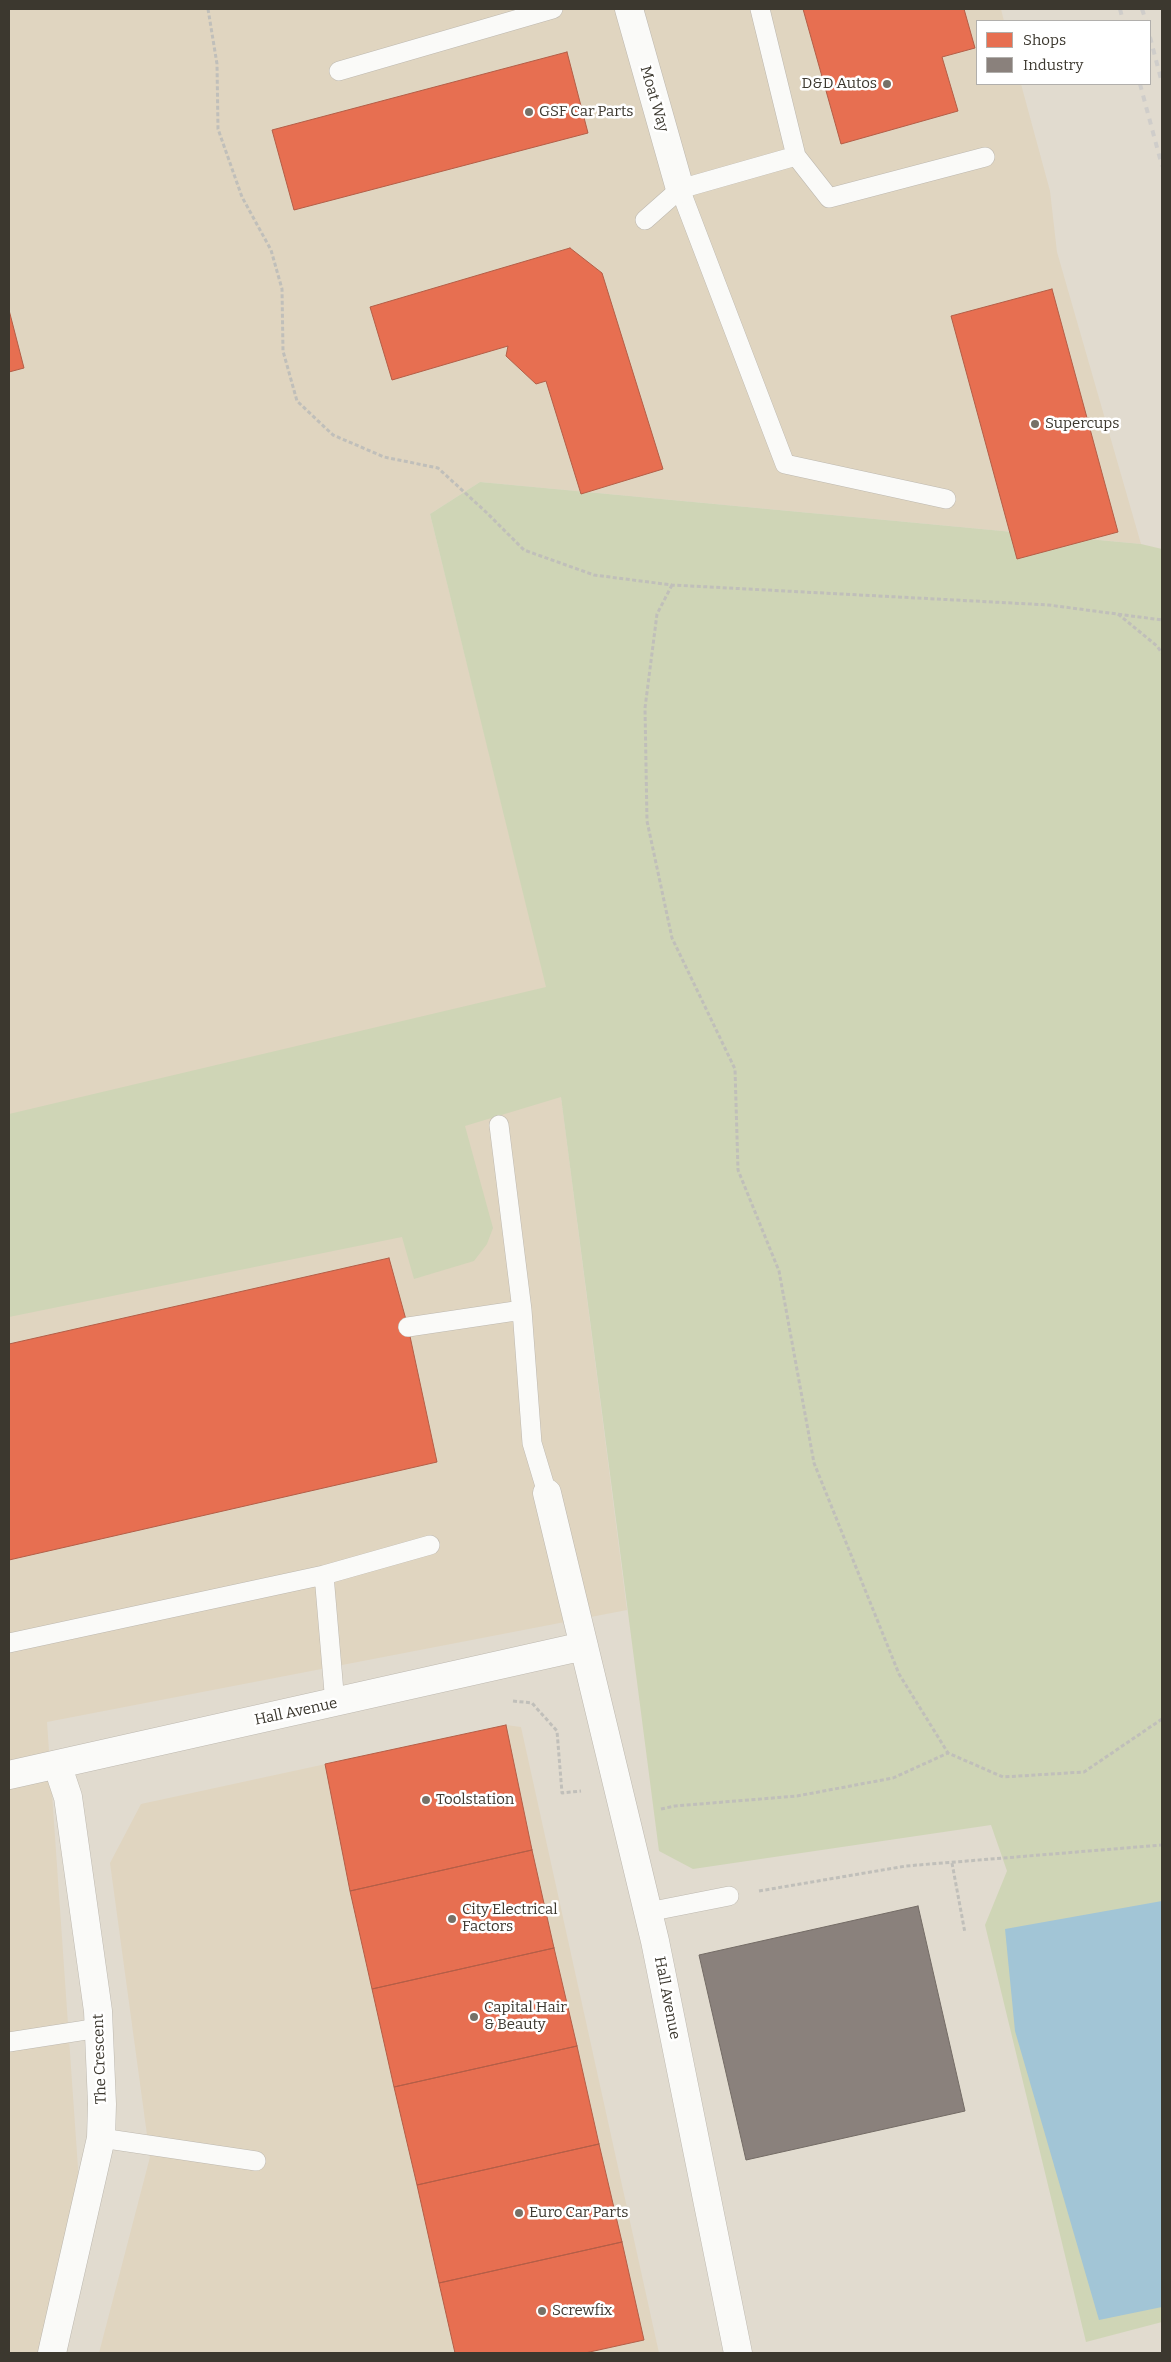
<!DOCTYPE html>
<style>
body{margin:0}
#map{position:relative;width:1171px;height:2362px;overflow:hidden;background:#e1dbcf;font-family:Bitter,serif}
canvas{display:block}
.frame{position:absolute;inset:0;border:10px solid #3c382f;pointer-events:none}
.legend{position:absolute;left:976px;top:20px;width:175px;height:65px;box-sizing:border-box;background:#fff;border:1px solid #b1afac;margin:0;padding:6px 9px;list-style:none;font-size:15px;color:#3c382f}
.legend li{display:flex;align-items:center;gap:10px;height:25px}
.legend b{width:25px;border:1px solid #b1afac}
</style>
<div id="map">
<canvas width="1171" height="2362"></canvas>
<div class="frame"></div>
<ul class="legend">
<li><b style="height:14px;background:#e76f51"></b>Shops</li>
<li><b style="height:14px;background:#8a817c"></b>Industry</li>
</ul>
</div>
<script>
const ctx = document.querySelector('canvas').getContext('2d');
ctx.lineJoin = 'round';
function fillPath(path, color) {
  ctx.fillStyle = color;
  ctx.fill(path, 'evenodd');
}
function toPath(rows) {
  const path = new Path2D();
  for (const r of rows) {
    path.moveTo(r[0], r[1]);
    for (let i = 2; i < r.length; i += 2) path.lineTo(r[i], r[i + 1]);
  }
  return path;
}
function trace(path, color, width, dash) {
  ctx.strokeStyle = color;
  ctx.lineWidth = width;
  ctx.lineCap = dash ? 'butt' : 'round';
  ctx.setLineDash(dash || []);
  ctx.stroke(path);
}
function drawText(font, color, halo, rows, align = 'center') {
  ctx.font = font + ' Bitter,serif';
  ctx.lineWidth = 5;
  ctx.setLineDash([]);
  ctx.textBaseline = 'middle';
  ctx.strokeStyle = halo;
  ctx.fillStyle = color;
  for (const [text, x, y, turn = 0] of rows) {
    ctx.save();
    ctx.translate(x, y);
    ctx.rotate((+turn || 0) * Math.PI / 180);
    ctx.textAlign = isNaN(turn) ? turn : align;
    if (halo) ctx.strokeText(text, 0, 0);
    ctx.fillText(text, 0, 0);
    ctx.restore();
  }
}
const built = toPath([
 [9,9,1001,9,1004,21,977,21,977,84,1021,84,1050,191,1057,252,1141,544,480,482,430,514,547,987,627,1610,47,1722,81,2211,65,2353,9,2353],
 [506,1725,521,1727,659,2353,99,2353,150,2157,110,1863,141,1804]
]);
const green = toPath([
 [480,482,1141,544,1162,549,1162,2322,1086,2342,985,1925,1007,1871,991,1825,693,1869,659,1851,561,1097,465,1126,493,1228,487,1244,474,1261,414,1279,402,1237,9,1317,9,1114,546,987,430,514]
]);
const water = toPath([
 [1162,1901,1162,2307,1099,2320,1015,2031,1005,1929]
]);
const shops = toPath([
 [803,9,964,9,975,48,942,57,958,111,841,144,803,9],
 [567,52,588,133,294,210,272,130,567,52],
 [570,248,602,273,663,469,581,494,546,381,536,384,506,356,508,346,392,380,370,307,570,248],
 [1052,289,1118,532,1017,559,951,316,1052,289],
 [9,310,24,368,9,372,9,310],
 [389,1258,408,1327,437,1462,9,1560,9,1344,389,1258],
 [506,1725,532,1850,350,1891,325,1764,506,1725],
 [532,1850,554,1948,372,1989,350,1891,532,1850],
 [554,1948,577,2046,394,2087,372,1989,554,1948],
 [577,2046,599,2144,417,2185,394,2087,577,2046],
 [599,2144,622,2242,439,2283,417,2185,599,2144],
 [622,2242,644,2340,585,2353,455,2353,439,2283,622,2242]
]);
const industry = toPath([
 [918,1906,965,2111,746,2160,699,1955,918,1906]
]);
const path = toPath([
 [208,9,217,64,218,129,242,197,271,250,282,289,283,351,297,401,333,435,384,457,438,468,487,513,524,550,594,575,672,585,1049,605,1162,620],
 [672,585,657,614,645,708,647,821,672,938,735,1069,738,1170,779,1271,814,1463,899,1674,948,1753,1003,1777,1084,1772,1162,1719],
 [1118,614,1157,646,1162,653],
 [513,1701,532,1703,557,1731,562,1793,581,1791],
 [661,1809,675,1806,797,1796,893,1778,948,1753],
 [952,1863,965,1933],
 [759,1891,906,1866,1162,1845]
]);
const service = toPath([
 [339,71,553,9],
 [796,156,829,198,985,157],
 [680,189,785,464,946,499],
 [645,220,680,189,796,156,760,9],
 [499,1125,522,1310,532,1443,547,1493],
 [408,1327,522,1310],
 [324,1575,430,1545],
 [9,1643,324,1575,335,1704],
 [648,1912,729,1896],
 [9,2042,99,2028],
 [101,2138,256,2161]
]);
const minor = toPath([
 [629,9,680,189],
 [547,1493,655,1941,738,2353],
 [9,1775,584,1646],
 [52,2353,101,2138,102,2104,98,2011,68,1797,57,1764]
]);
const rail = toPath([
 [1120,9,1123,21],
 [1142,9,1146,21],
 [1150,37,1162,83],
 [1140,84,1162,166]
]);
const markers = [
 [887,84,5,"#767167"],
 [529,112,5,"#767167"],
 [1035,424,5,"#767167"],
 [426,1800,5,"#767167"],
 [452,1919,5,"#767167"],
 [474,2017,5,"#767167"],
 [519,2213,5,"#767167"],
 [542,2311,5,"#767167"]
];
const poiNames = [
 ["D&D Autos",877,84,"right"],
 ["GSF Car Parts",539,112],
 ["Supercups",1045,424],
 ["Toolstation",436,1800],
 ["City Electrical",462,1910],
 ["Factors",462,1927],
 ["Capital Hair",484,2008],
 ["& Beauty",484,2025],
 ["Euro Car Parts",529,2213],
 ["Screwfix",552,2311]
];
const streetNames = [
 ["Moat Way",654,99,74],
 ["Hall Avenue",296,1712,-12],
 ["Hall Avenue",667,1998,79],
 ["The Crescent",100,2059,-92]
];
fillPath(built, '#e0d5c0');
fillPath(green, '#cfd5b6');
fillPath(water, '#a2c5d6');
fillPath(shops, '#e76f51');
trace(shops, '#b45e47', 1);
fillPath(industry, '#8a817c');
trace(industry, '#736b65', 1);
trace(service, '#bdb8af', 20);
trace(minor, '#bdb8af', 29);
trace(path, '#c0bfba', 3, [4, 2.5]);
trace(service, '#fafaf8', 19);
trace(minor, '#fafaf8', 28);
trace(rail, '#cfcdca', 4, [6, 6]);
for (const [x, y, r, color] of markers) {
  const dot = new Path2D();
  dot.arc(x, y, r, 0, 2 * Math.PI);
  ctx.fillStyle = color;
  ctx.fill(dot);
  trace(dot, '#fff', 2);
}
drawText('15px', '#3c382f', '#fff', poiNames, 'left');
drawText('15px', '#3c382f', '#fff', streetNames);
</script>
